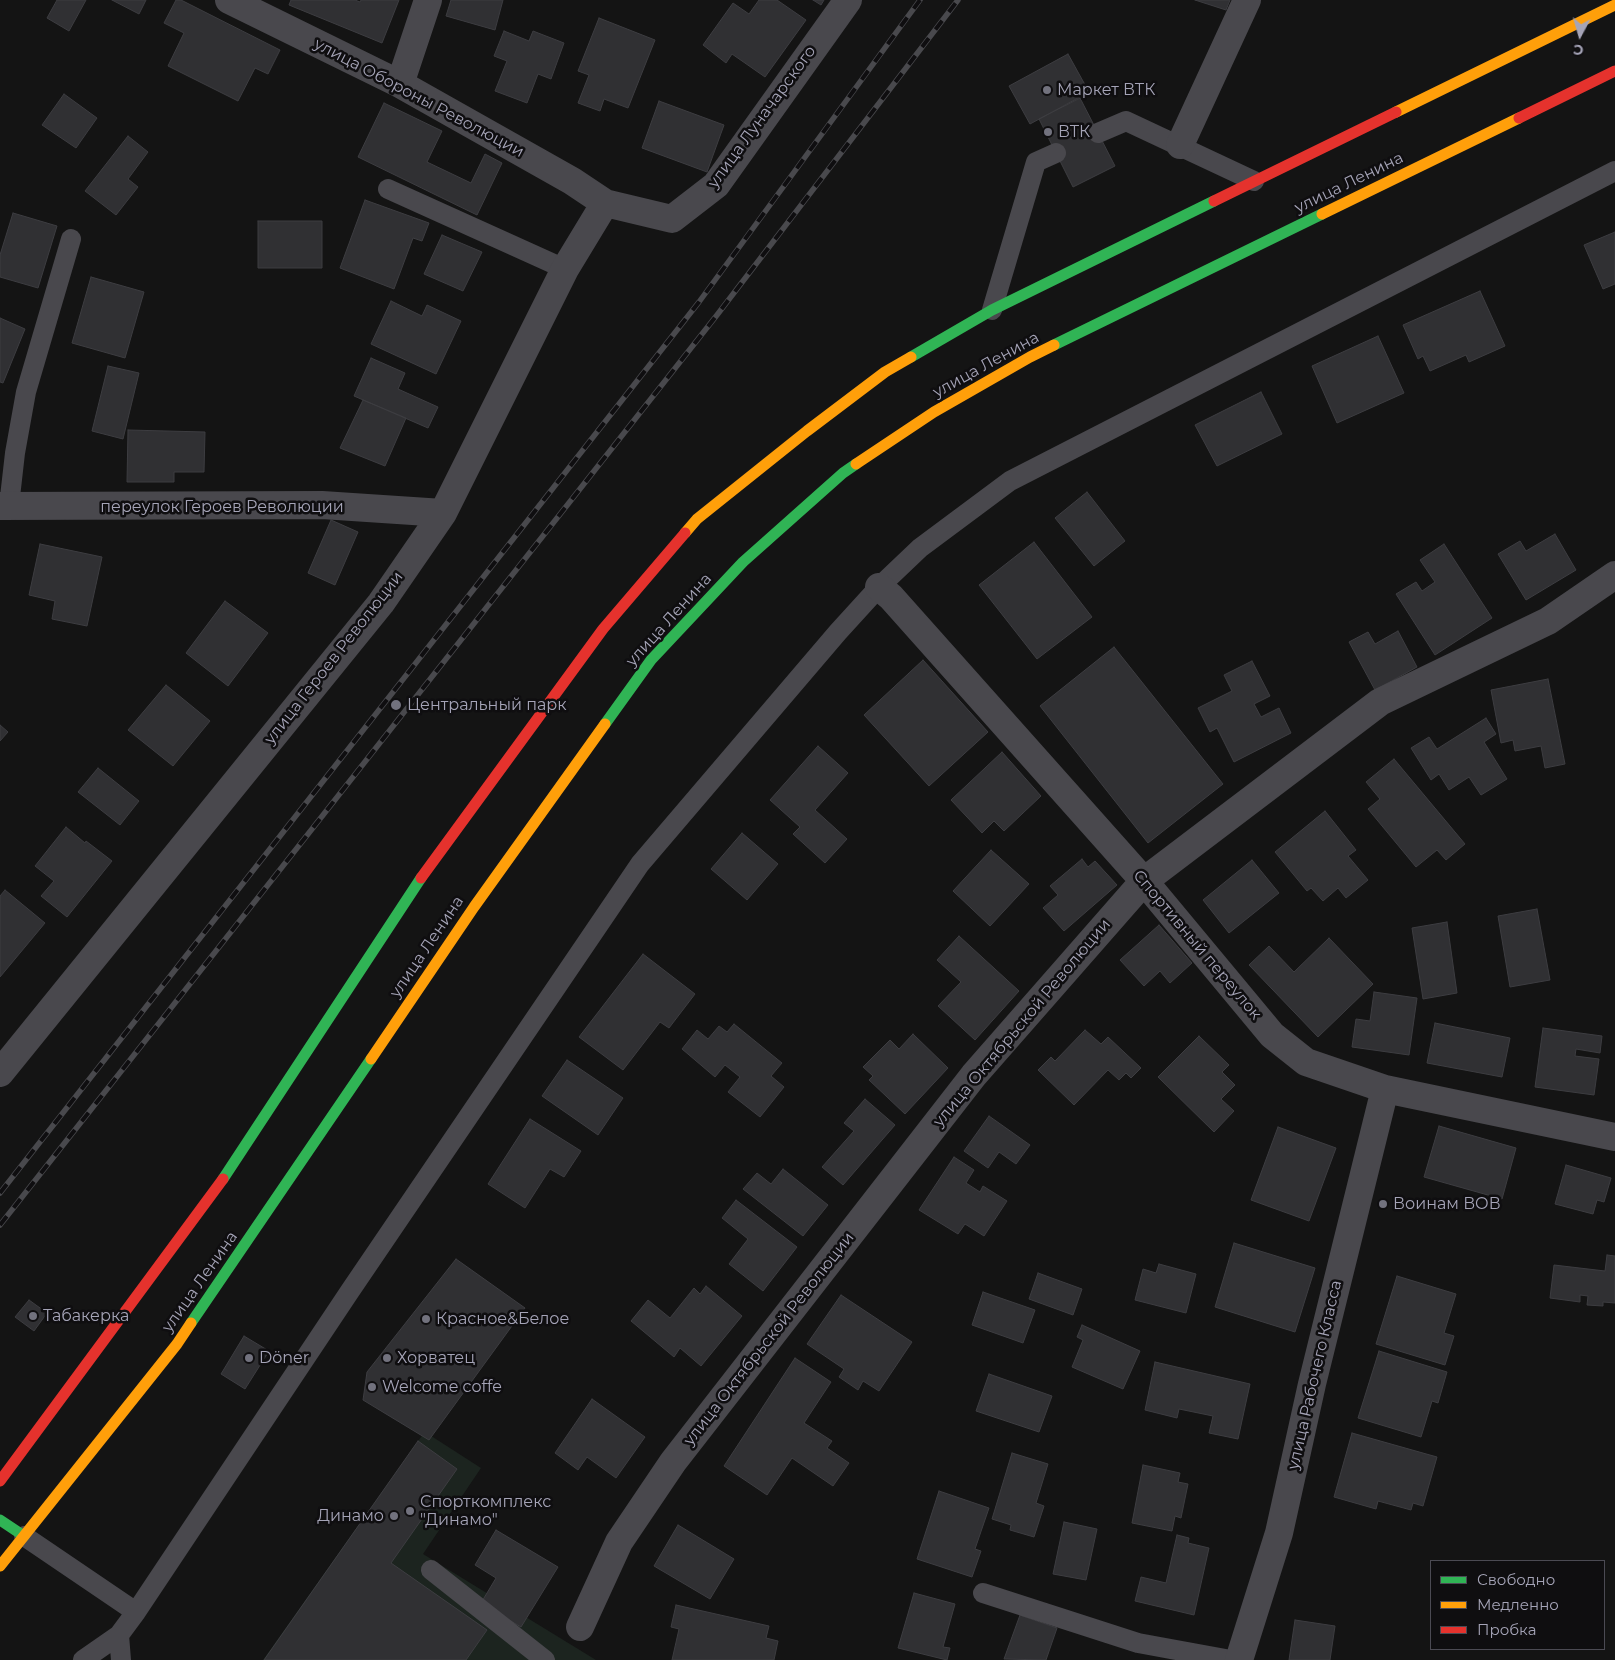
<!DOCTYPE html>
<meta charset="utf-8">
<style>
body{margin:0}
#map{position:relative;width:1615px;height:1660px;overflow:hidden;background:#141414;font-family:Montserrat,sans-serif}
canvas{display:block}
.legend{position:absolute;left:1430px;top:1560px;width:175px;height:90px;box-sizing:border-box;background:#0f0e10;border:1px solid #4b4a53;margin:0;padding:6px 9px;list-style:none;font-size:15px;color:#a5a4b7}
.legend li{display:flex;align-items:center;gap:10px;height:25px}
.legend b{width:25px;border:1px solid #4b4a53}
.north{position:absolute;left:1555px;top:10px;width:50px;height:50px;-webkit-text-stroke:4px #0f0e10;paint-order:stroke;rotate:186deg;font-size:14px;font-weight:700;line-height:20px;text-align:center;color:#a5a4b7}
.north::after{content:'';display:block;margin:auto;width:18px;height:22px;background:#a5a4b7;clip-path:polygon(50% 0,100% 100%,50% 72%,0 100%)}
</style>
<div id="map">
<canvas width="1615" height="1660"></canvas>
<ul class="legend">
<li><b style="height:6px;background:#30b455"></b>Свободно</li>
<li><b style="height:6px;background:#ff9f0a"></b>Медленно</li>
<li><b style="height:6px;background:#e5322d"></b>Пробка</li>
</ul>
<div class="north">С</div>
</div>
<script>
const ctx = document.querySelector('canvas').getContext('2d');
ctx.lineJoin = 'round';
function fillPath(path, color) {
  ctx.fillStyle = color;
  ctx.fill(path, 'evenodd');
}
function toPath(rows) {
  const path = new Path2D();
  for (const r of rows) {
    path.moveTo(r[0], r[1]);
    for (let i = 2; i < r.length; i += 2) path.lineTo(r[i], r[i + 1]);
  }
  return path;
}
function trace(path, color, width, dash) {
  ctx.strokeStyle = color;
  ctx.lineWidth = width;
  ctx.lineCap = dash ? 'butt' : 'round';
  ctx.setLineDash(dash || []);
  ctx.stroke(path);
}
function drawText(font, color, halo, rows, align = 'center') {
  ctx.font = font + ' Montserrat,sans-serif';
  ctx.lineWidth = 5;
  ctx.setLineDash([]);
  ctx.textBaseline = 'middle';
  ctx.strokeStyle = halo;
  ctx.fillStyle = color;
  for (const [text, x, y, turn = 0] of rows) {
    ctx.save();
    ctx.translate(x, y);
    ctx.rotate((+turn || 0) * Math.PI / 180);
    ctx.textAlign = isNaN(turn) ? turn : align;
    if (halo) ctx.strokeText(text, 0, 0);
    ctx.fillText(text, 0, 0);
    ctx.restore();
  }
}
const green = toPath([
 [425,1432,481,1468,423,1554,596,1660,263,1660,418,1441]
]);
const building = toPath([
 [57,0,86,0,69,31,47,18,57,0],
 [112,0,146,0,139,14,112,0],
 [176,0,181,0,280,50,268,74,255,68,238,101,168,66,184,33,164,23,176,0],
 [291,0,355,0,360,2,361,0,399,0,382,43,289,5,291,0],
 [451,0,503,0,495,30,446,16,451,0],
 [759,0,777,0,806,20,765,77,732,54,726,63,703,45,733,3,749,14,759,0],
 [813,0,824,0,821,5,813,0],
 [1195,0,1230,0,1226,10,1195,0],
 [599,18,655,40,628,108,604,99,600,111,578,103,589,75,578,71,599,18],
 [504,31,529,41,533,31,564,43,551,79,538,74,527,103,495,91,507,61,494,56,504,31],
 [1068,54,1089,92,1030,124,1009,86,1068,54],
 [64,94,97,118,76,148,42,125,64,94],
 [1080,98,1115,166,1073,187,1039,119,1080,98],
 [659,101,724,125,707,172,642,148,659,101],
 [384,103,442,131,427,162,471,183,485,154,502,163,477,215,358,157,384,103],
 [128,136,148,152,128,179,138,187,116,215,85,191,128,136],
 [365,200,429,223,422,241,413,238,394,289,340,268,365,200],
 [13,213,57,226,38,288,0,277,0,255,13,213],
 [258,221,322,221,322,268,258,268,258,221],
 [1615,232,1615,284,1603,289,1584,245,1615,232],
 [442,235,482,252,463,291,424,274,442,235],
 [91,277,144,292,125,358,72,343,91,277],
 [1480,291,1505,346,1469,362,1466,355,1430,371,1423,356,1418,359,1403,325,1480,291],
 [391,301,422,316,427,305,461,321,436,374,371,344,391,301],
 [0,318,25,329,3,383,0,382,0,318],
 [1378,336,1404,393,1337,423,1312,366,1378,336],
 [371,358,405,373,398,389,438,407,428,428,354,396,371,358],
 [108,366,139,373,123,439,92,431,108,366],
 [1261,392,1282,434,1217,466,1195,425,1261,392],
 [363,400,406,418,385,466,340,448,363,400],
 [128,430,205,432,204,472,174,472,174,482,127,482,128,430],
 [1087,492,1125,541,1094,566,1055,518,1087,492],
 [331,520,358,532,335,585,308,573,331,520],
 [1555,534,1576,570,1526,600,1498,554,1520,541,1526,551,1555,534],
 [1034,542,1092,617,1037,659,979,585,1034,542],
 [40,544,102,557,87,626,52,619,55,601,29,595,40,544],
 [1444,544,1492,618,1435,655,1396,594,1416,582,1422,591,1435,582,1420,560,1444,544],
 [225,601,268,633,228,686,186,653,225,601],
 [1398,631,1417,667,1375,690,1349,642,1368,632,1375,644,1398,631],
 [1114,647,1223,784,1148,843,1040,706,1114,647],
 [923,660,988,732,929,786,864,715,923,660],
 [1252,661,1270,696,1254,704,1261,717,1279,708,1291,733,1234,762,1217,728,1210,732,1198,708,1232,691,1224,675,1252,661],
 [1548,679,1565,764,1545,768,1541,746,1515,751,1513,740,1501,743,1491,690,1548,679],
 [166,685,210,721,173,766,128,730,166,685],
 [1486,718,1496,734,1484,742,1507,779,1481,795,1469,777,1449,790,1439,774,1431,780,1411,748,1429,737,1437,749,1486,718],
 [0,725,8,732,0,741,0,725],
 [818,746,848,773,815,810,847,839,825,863,793,834,800,827,770,800,818,746],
 [1002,752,1041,796,1004,831,994,821,982,833,951,800,1002,752],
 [1394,759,1465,844,1446,860,1437,850,1416,867,1368,809,1380,799,1366,782,1394,759],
 [98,768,139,801,120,825,78,792,98,768],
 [1325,811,1356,850,1348,856,1368,880,1346,898,1338,888,1323,901,1311,888,1307,891,1275,852,1325,811],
 [66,827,85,843,86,841,112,861,67,917,41,896,54,881,35,866,66,827],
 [742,833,778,864,747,900,711,869,742,833],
 [991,850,1029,884,990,926,953,891,991,850],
 [1082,859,1088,867,1095,861,1117,885,1064,931,1043,908,1058,895,1050,886,1082,859],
 [1252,860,1279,893,1229,933,1203,900,1252,860],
 [5,890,45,923,0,977,0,896,5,890],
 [1537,909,1550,980,1510,987,1498,916,1537,909],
 [1447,922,1457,993,1423,999,1412,928,1447,922],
 [1159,925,1192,963,1170,983,1160,971,1144,986,1120,960,1159,925],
 [959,936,1019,991,975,1040,938,1006,961,982,937,960,959,936],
 [1329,938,1373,984,1318,1037,1249,965,1269,946,1294,972,1329,938],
 [643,954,695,994,669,1028,660,1022,623,1070,579,1037,643,954],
 [1374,992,1417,998,1409,1055,1352,1047,1356,1019,1370,1021,1374,992],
 [1435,1023,1510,1038,1502,1077,1427,1063,1435,1023],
 [734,1024,782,1063,771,1076,784,1087,760,1117,728,1092,740,1077,725,1065,715,1077,682,1049,697,1030,708,1039,719,1026,727,1032,734,1024],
 [1543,1028,1602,1036,1600,1053,1576,1049,1575,1056,1599,1059,1594,1095,1535,1087,1543,1028],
 [1085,1030,1101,1044,1108,1037,1141,1068,1131,1078,1126,1073,1119,1080,1108,1070,1074,1105,1038,1070,1051,1057,1055,1061,1085,1030],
 [913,1034,948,1068,905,1114,869,1080,873,1076,863,1067,890,1040,899,1049,913,1034],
 [1199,1036,1229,1065,1222,1072,1235,1085,1221,1099,1234,1111,1214,1132,1158,1077,1199,1036],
 [567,1060,623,1098,598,1135,542,1096,567,1060],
 [865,1099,895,1125,843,1185,822,1167,854,1131,844,1123,865,1099],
 [989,1116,1030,1145,1016,1164,999,1152,988,1168,964,1151,989,1116],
 [530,1119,581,1151,564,1177,550,1169,525,1208,488,1184,530,1119],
 [1439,1126,1516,1148,1502,1199,1424,1177,1439,1126],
 [1278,1127,1336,1148,1309,1221,1251,1200,1278,1127],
 [954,1157,974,1170,966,1183,980,1192,983,1186,1007,1201,984,1236,965,1224,958,1234,919,1210,954,1157],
 [1566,1165,1611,1178,1604,1202,1597,1200,1593,1214,1555,1204,1566,1165],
 [783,1169,828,1205,803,1236,743,1189,757,1173,771,1184,783,1169],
 [736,1200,797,1247,763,1291,729,1264,748,1239,722,1218,736,1200],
 [1234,1243,1315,1268,1295,1332,1215,1307,1234,1243],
 [1607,1255,1615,1256,1615,1303,1603,1302,1603,1306,1587,1305,1588,1296,1580,1295,1580,1302,1550,1298,1554,1265,1605,1271,1607,1255],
 [456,1259,525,1308,429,1440,363,1400,367,1372,456,1259],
 [1159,1264,1196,1274,1186,1313,1135,1300,1143,1269,1156,1273,1159,1264],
 [1038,1273,1082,1289,1073,1315,1029,1299,1038,1273],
 [1397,1276,1456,1294,1444,1333,1454,1336,1445,1365,1376,1344,1397,1276],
 [706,1286,742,1316,701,1366,680,1348,674,1357,631,1321,648,1300,670,1318,694,1288,700,1294,706,1286],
 [983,1292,1035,1310,1023,1343,972,1325,983,1292],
 [841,1295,912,1342,879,1391,863,1381,858,1390,839,1377,844,1369,807,1344,841,1295],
 [29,1300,47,1313,34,1331,15,1317,29,1300],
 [1082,1325,1140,1351,1123,1389,1072,1367,1083,1340,1077,1337,1082,1325],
 [244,1336,269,1351,245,1389,221,1374,244,1336],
 [1379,1351,1447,1372,1438,1403,1432,1401,1421,1437,1358,1418,1379,1351],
 [795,1358,831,1382,804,1423,832,1441,827,1448,849,1463,833,1486,792,1458,767,1495,724,1466,795,1358],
 [1155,1362,1250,1384,1238,1439,1209,1433,1213,1416,1179,1409,1177,1418,1145,1410,1155,1362],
 [989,1374,1052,1396,1039,1432,976,1411,989,1374],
 [592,1399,645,1437,616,1478,587,1457,578,1470,555,1453,592,1399],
 [1352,1433,1437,1457,1423,1506,1413,1503,1411,1510,1378,1501,1376,1509,1334,1497,1352,1433],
 [418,1441,457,1469,391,1563,487,1630,466,1660,264,1660,418,1441],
 [1012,1453,1048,1464,1036,1503,1044,1506,1034,1537,1010,1530,1011,1525,992,1519,1012,1453],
 [1143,1465,1180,1473,1178,1482,1188,1484,1181,1518,1175,1516,1172,1531,1132,1523,1143,1465],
 [939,1491,989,1508,975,1549,981,1551,972,1577,917,1559,939,1491],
 [1064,1522,1097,1529,1086,1580,1053,1574,1064,1522],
 [678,1525,734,1559,710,1599,654,1566,678,1525],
 [496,1530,558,1567,521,1627,481,1603,496,1578,475,1565,496,1530],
 [1177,1535,1189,1538,1188,1543,1209,1548,1194,1615,1135,1601,1141,1577,1166,1583,1177,1535],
 [914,1593,955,1604,943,1647,950,1648,947,1660,898,1648,914,1593],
 [676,1605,769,1626,766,1638,778,1641,774,1660,672,1660,679,1629,671,1627,676,1605],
 [1020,1615,1057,1628,1046,1660,1004,1659,1020,1615],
 [1295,1620,1335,1626,1330,1660,1289,1660,1295,1620]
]);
const lane = toPath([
 [1098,133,1126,121,1254,181],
 [388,189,565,269],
 [992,310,1036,162,1056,153],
 [9,506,15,453,26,392,71,239],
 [24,1536,136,1612],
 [431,1570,545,1660],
 [983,1593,1138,1643,1231,1660],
 [119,1635,121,1660],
 [83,1660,119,1635,136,1612,350,1291,640,864,838,632,879,587,920,548,1010,481,1615,171]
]);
const street = toPath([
 [229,0,400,84,572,181,605,203,672,219,716,185,848,0],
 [400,84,428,0],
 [1180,145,1247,0],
 [0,506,322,505,443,513],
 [879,587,891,597,1144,881,1272,1035,1306,1062,1385,1089,1615,1137],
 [0,1073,381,603,443,513,565,269,605,203],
 [580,1627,619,1542,673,1462,974,1075,1144,881,1380,702,1548,621,1615,575],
 [1239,1660,1279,1533,1312,1384,1385,1089]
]);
const fast = toPath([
 [1054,345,1322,214],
 [911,357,992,310,1214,201],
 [605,724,651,660,743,562,843,473,856,464],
 [223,1179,421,878],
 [191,1323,371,1059],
 [0,1520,24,1536]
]);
const slow = toPath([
 [1396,112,1615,5],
 [1322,214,1519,118],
 [856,464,934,412,1030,357,1054,345],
 [685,533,697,519,807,431,885,372,911,357],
 [371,1059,474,907,605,724],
 [0,1566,177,1344,191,1323]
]);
const jam = toPath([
 [1519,118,1615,71],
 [1214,201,1396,112],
 [421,878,603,629,685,533],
 [0,1481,223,1179]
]);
const rail = toPath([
 [0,1193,699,302,920,0],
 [0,1225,717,315,958,0]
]);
const markers = [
 [1047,90,5,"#72727e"],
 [1048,132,5,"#72727e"],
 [396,705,6,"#72727e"],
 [1383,1204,5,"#72727e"],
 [33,1316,5,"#72727e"],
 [426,1319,5,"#72727e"],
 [249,1358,5,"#72727e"],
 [387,1358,5,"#72727e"],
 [372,1387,5,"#72727e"],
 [410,1511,5,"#72727e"],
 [394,1516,5,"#72727e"]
];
const poiNames = [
 ["Маркет ВТК",1057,90],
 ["ВТК",1058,132],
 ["Центральный парк",407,705],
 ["Воинам ВОВ",1393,1204],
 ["Табакерка",43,1316],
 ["Красное&Белое",436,1319],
 ["Döner",259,1358],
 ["Хорватец",397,1358],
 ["Welcome coffe",382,1387],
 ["Спорткомплекс",420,1502],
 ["\"Динамо\"",420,1520],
 ["Динамо",384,1516,"right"]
];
const streetNames = [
 ["улица Обороны Революции",419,98,28],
 ["улица Луначарского",762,117,-54],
 ["улица Ленина",1349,183,-26],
 ["улица Ленина",986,365,-29],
 ["переулок Героев Революции",222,507],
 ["улица Ленина",669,620,-48],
 ["улица Героев Революции",334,658,-52],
 ["Спортивный переулок",1197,945,50],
 ["улица Ленина",427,947,-56],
 ["улица Октябрьской Революции",1022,1023,-50],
 ["улица Ленина",200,1282,-55],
 ["улица Октябрьской Революции",769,1339,-52],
 ["улица Рабочего Класса",1315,1375,-77]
];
fillPath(green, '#1c241f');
fillPath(building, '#303033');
trace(building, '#3d3d41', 1);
trace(lane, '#49484d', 20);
trace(street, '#49484d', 28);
trace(fast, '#30b455', 11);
trace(slow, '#ff9f0a', 11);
trace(jam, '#e5322d', 11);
trace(rail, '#49494d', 5.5);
trace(rail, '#0f0e10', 4, [11]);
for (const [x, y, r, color] of markers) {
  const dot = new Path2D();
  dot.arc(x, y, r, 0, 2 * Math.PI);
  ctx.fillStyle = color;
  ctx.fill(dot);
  trace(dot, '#0f0e10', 2);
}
drawText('16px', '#a5a4b7', '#0f0e10', poiNames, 'left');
drawText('16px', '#a5a4b7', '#0f0e10', streetNames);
</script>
